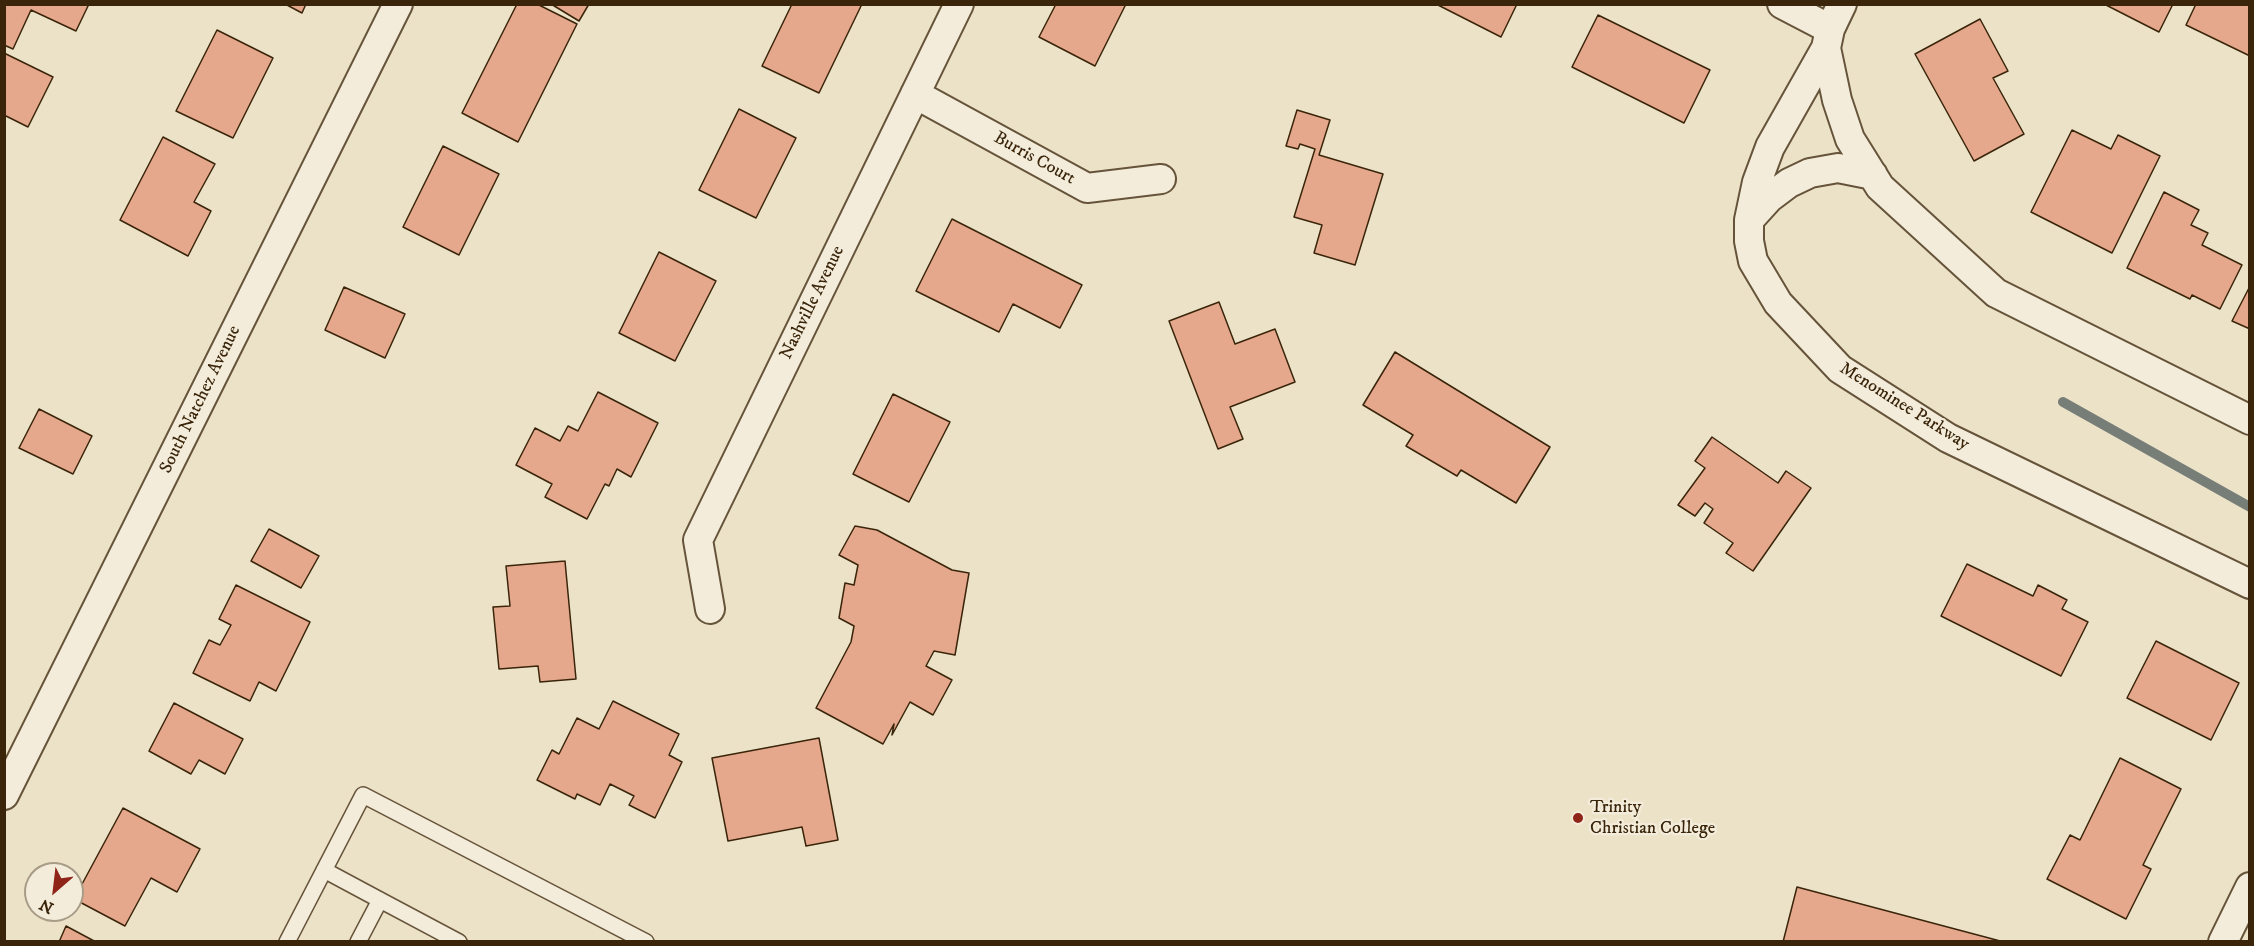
<!DOCTYPE html>
<style>
body{margin:0}
#map{position:relative;width:2254px;height:946px;overflow:hidden;background:#ece2c8;font-family:"IM FELL DW Pica",serif}
canvas{display:block}
.frame{position:absolute;inset:0;border:6px solid #3a250a;pointer-events:none}
.north{position:absolute;left:24px;top:862px;width:60px;height:60px;box-sizing:border-box;background:#f3ecdb;border:2px solid #a99c87;border-radius:50%;rotate:208deg;font-size:16px;font-weight:700;line-height:24px;text-align:center;color:#3a250a}
.north::after{content:'';display:block;margin:auto;width:21px;height:27px;background:#8f2418;clip-path:polygon(50% 0,100% 100%,50% 72%,0 100%)}
</style>
<div id="map">
<canvas width="2254" height="946"></canvas>
<div class="frame"></div>
<div class="north">N</div>
</div>
<script>
const ctx = document.querySelector('canvas').getContext('2d');
ctx.lineJoin = 'round';
function toPath(rows) {
  const path = new Path2D();
  for (const r of rows) {
    path.moveTo(r[0], r[1]);
    for (let i = 2; i < r.length; i += 2) path.lineTo(r[i], r[i + 1]);
  }
  return path;
}
function trace(path, color, width, dash) {
  ctx.strokeStyle = color;
  ctx.lineWidth = width;
  ctx.lineCap = dash ? 'butt' : 'round';
  ctx.setLineDash(dash || []);
  ctx.stroke(path);
}
function fillPath(path, color) {
  ctx.fillStyle = color;
  ctx.fill(path, 'evenodd');
}
function drawText(font, color, halo, rows, align = 'center') {
  ctx.font = font + ' "IM FELL DW Pica",serif';
  ctx.lineWidth = 4.5;
  ctx.setLineDash([]);
  ctx.textBaseline = 'middle';
  ctx.strokeStyle = halo;
  ctx.fillStyle = color;
  for (const [text, x, y, turn = 0] of rows) {
    ctx.save();
    ctx.translate(x, y);
    ctx.rotate((+turn || 0) * Math.PI / 180);
    ctx.textAlign = isNaN(turn) ? turn : align;
    if (halo) ctx.strokeText(text, 0, 0);
    ctx.fillText(text, 0, 0);
    ctx.restore();
  }
}
const stream = toPath([
 [2063,402,2250,507]
]);
const building = toPath([
 [4,4,89,4,76,31,31,10,13,49,4,45,4,4],
 [285,4,306,4,302,13,285,4],
 [517,4,537,4,577,24,518,142,462,113,517,4],
 [551,4,589,4,579,21,551,4],
 [792,4,862,4,819,93,762,66,792,4],
 [1056,4,1126,4,1095,66,1039,37,1056,4],
 [1436,4,1517,4,1501,37,1436,4],
 [2104,4,2173,4,2159,32,2104,4],
 [2196,4,2250,4,2250,56,2186,25,2196,4],
 [1598,15,1710,70,1684,123,1572,67,1598,15],
 [1980,19,2008,71,1993,78,2024,134,1974,161,1915,54,1980,19],
 [217,30,273,58,233,138,176,111,217,30],
 [4,53,53,77,28,127,4,115,4,53],
 [739,109,796,138,756,218,699,190,739,109],
 [1297,110,1330,120,1319,155,1383,174,1355,265,1314,253,1322,225,1294,217,1315,149,1300,144,1298,149,1286,146,1297,110],
 [2072,130,2111,149,2118,135,2160,156,2112,253,2031,212,2072,130],
 [163,137,215,164,194,202,211,211,188,256,120,220,163,137],
 [443,146,499,174,459,255,403,227,443,146],
 [2164,192,2199,210,2191,225,2208,233,2202,245,2242,265,2220,309,2192,295,2190,299,2127,268,2164,192],
 [952,219,1082,285,1060,328,1013,304,999,332,916,291,952,219],
 [659,252,716,281,675,361,619,333,659,252],
 [2250,286,2250,329,2232,321,2250,286],
 [344,287,405,314,385,358,325,330,344,287],
 [1219,302,1235,344,1275,329,1295,382,1230,407,1243,439,1218,449,1169,321,1219,302],
 [1395,352,1550,447,1516,503,1461,470,1457,476,1406,446,1413,435,1363,405,1395,352],
 [598,392,658,423,631,477,617,469,609,486,605,484,587,519,545,497,552,484,516,465,535,428,560,441,568,426,578,431,598,392],
 [893,394,950,422,909,502,853,474,893,394],
 [39,409,92,436,73,474,19,448,39,409],
 [1712,437,1778,483,1786,471,1811,488,1753,571,1726,553,1733,543,1704,523,1713,509,1705,503,1695,516,1678,505,1705,468,1695,461,1712,437],
 [855,526,877,530,952,570,969,573,955,655,934,651,926,666,952,680,933,715,910,702,892,735,894,724,883,744,816,708,851,642,854,626,839,618,845,583,854,585,858,565,839,555,855,526],
 [269,529,319,556,301,588,251,561,269,529],
 [565,561,576,679,540,682,538,666,499,669,493,607,510,606,506,566,565,561],
 [1967,564,2033,596,2038,585,2067,600,2062,609,2088,622,2061,676,1941,616,1967,564],
 [236,585,310,622,276,691,259,682,250,701,193,673,209,640,220,645,231,625,219,619,236,585],
 [2156,641,2239,683,2211,740,2127,698,2156,641],
 [613,701,679,734,669,755,682,762,655,818,629,805,634,796,610,784,600,805,577,794,575,799,537,780,552,750,559,754,577,718,599,729,613,701],
 [174,703,243,739,225,774,199,760,191,774,149,751,174,703],
 [819,738,838,840,806,846,802,827,728,841,712,758,819,738],
 [2120,758,2181,789,2143,865,2151,869,2126,919,2047,879,2070,835,2080,840,2120,758],
 [123,808,200,849,177,892,151,878,125,926,74,899,123,808],
 [1797,887,2004,942,1783,942,1797,887],
 [66,926,96,942,59,942,66,926]
]);
const lane = toPath([
 [324,870,380,900],
 [287,942,363,795,646,942],
 [358,942,380,900,459,942]
]);
const street = toPath([
 [1782,4,1830,29],
 [1842,4,1830,29,1826,48,1770,147,1757,182,1749,220,1749,241,1753,261,1778,303,1840,369,1948,438,2250,584],
 [1826,48,1837,100,1850,139,1880,187,1996,293,2250,420],
 [915,94,1087,188,1161,179],
 [1749,220,1769,198,1789,183,1810,173,1838,168,1873,175],
 [710,609,698,540,959,4],
 [4,795,398,4],
 [2223,942,2250,887]
]);
const markers = [
 [1578,818,6,"#8f2418"]
];
const streetNames = [
 ["Burris Court",1034,159,29],
 ["Nashville Avenue",813,303,-64],
 ["South Natchez Avenue",201,400,-64],
 ["Menominee Parkway",1904,407,32]
];
const poiNames = [
 ["Trinity",1590,808],
 ["Christian College",1590,829]
];
trace(stream, '#777e78', 10);
fillPath(building, '#e5a88c');
trace(building, '#3a250a', 1.5);
trace(lane, '#66543a', 18);
trace(street, '#66543a', 32);
trace(lane, '#f3ecdb', 15);
trace(street, '#f3ecdb', 28);
for (const [x, y, r, color] of markers) {
  const dot = new Path2D();
  dot.arc(x, y, r, 0, 2 * Math.PI);
  ctx.fillStyle = color;
  ctx.fill(dot);
  trace(dot, '#f3ecdb', 2);
}
drawText('18px', '#3a250a', '#f3ecdb', streetNames);
drawText('18px', '#3a250a', '#f3ecdb', poiNames, 'left');
</script>
